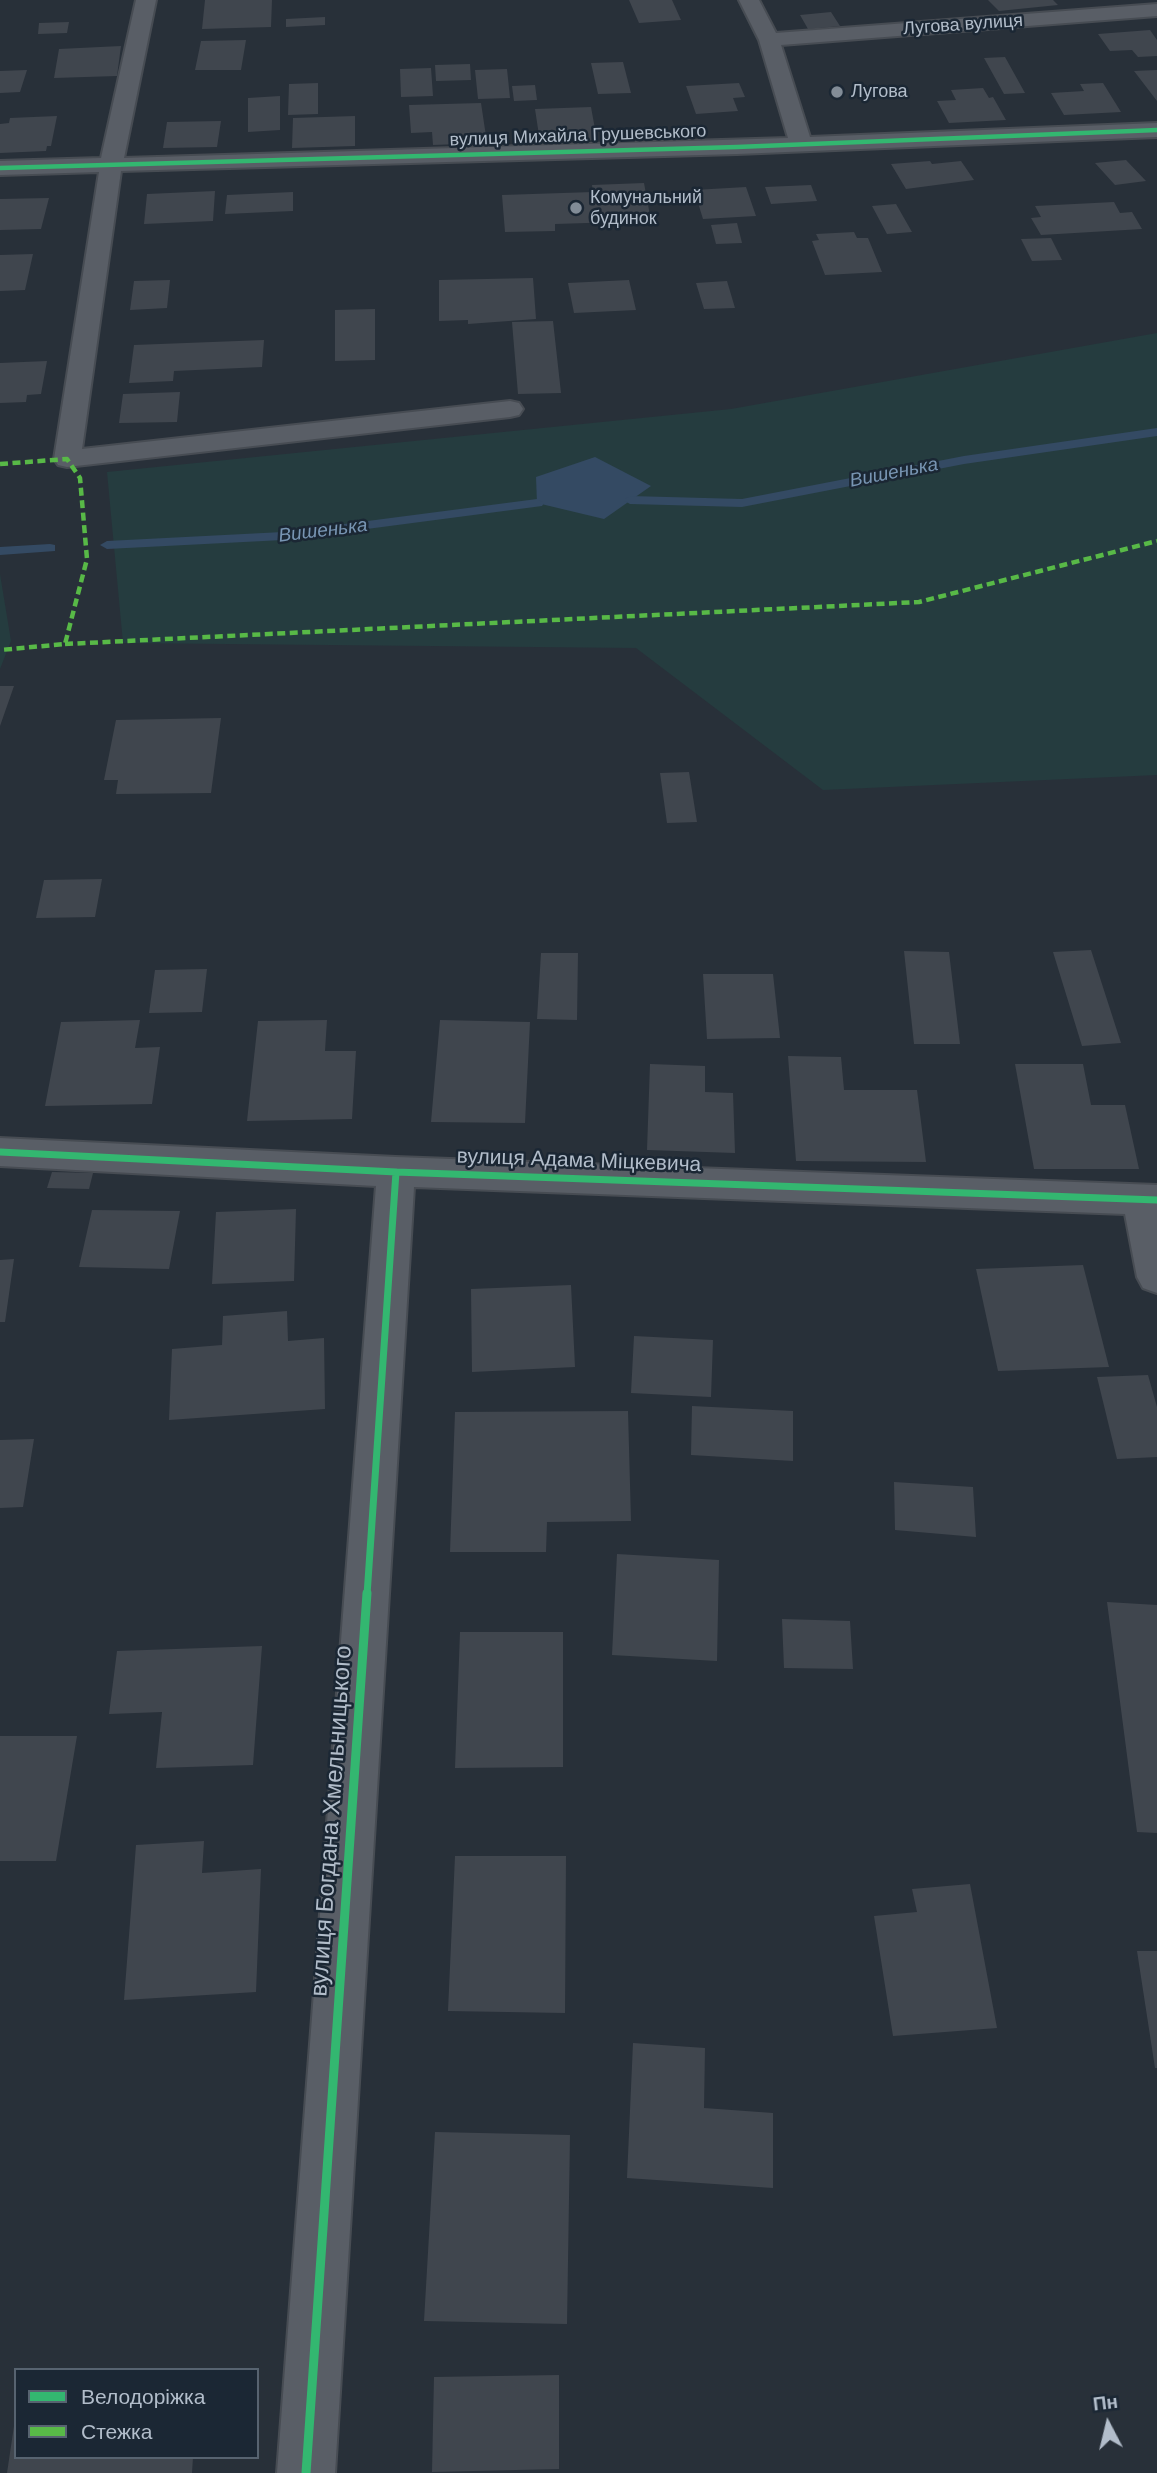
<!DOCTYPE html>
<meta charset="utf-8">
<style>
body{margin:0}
#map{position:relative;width:1157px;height:2473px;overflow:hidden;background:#283039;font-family:Arial,sans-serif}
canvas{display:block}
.legend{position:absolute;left:14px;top:2368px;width:245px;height:91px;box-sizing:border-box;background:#1b2734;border:2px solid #576370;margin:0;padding:9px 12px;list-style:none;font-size:21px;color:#b2bdca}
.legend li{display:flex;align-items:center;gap:14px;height:35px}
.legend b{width:35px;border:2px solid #576370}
.north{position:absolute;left:1073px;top:2389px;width:70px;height:70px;-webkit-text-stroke:5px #1b2734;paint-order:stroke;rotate:353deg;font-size:19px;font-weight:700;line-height:28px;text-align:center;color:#b2bdca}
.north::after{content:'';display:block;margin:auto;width:24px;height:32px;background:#b2bdca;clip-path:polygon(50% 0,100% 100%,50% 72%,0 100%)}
</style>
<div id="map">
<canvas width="1157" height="2473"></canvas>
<ul class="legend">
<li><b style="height:9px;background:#33b770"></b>Велодоріжка</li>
<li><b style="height:9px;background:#58b947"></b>Стежка</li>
</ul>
<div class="north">Пн</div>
</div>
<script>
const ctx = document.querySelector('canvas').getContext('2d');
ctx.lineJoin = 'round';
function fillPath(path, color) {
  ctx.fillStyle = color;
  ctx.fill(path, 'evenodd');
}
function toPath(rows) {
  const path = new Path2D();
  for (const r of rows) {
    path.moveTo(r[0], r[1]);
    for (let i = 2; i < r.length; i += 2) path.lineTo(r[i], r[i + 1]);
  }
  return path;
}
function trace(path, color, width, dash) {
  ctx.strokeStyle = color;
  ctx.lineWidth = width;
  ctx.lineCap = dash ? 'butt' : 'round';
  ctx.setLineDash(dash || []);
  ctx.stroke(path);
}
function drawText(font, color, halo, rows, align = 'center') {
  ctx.font = font + ' Arial,sans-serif';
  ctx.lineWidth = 5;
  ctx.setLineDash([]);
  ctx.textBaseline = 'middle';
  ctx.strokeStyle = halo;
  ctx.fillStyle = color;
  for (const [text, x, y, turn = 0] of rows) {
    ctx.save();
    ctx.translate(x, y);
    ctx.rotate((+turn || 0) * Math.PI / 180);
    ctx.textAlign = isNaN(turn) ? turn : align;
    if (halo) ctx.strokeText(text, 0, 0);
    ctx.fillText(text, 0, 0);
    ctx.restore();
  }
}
const green = toPath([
 [1157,333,1157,775,823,790,636,648,123,643,107,472,731,409],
 [0,574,11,641,0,669]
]);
const water = toPath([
 [595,457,651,486,604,519,537,503,536,477]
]);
const stream = toPath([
 [1157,428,1157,436,964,464,742,507,630,504,623,500,630,496,742,499,964,456,1157,428],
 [537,499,544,503,542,506,283,540,107,549,100,545,107,541,283,532,537,499],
 [50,544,55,545,55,551,0,555,0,547,50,544]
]);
const building = toPath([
 [205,0,272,0,271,27,202,29],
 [629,0,672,0,681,20,639,23],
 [988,0,1053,0,1058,5,999,11],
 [831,12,840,26,808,29,800,15],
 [325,17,325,25,286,27,286,19],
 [69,22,67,33,38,34,39,23],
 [1150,30,1157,40,1157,56,1138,57,1132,50,1110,51,1098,34],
 [246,40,241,70,195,70,201,41],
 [121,46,117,76,54,78,59,49],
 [1005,57,1025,93,1004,94,984,58],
 [623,62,631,93,598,94,591,63],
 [470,64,471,80,436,81,435,65],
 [431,68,433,96,401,97,400,69],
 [507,69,510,98,478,99,475,70],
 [27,70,20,92,0,93,0,71],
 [1157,70,1157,101,1134,71],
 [318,83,318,114,288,115,289,84],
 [739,83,745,97,733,98,738,111,696,114,686,86],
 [1103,83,1121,112,1064,115,1051,93,1084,91,1080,84],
 [535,85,537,100,514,101,512,86],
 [983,88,989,98,993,97,1006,120,949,123,937,101,956,100,951,90],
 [280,96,280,130,248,132,248,98],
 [481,103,487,143,433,145,432,132,411,133,409,105],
 [591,107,597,140,540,142,535,109],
 [57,116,51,146,47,146,46,151,0,153,0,124,9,123,10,118],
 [355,116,355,146,292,148,293,118],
 [221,121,217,147,163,148,167,122],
 [1126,160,1146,181,1115,185,1095,163],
 [930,161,932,164,961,161,974,180,906,189,891,164],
 [644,183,651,221,555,224,555,231,505,232,502,195,593,192,592,185],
 [811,185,817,201,771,204,765,187],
 [746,187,756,216,703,219,694,190],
 [215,191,213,221,144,224,147,194],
 [293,192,293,211,225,214,227,195],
 [49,198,41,229,0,230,0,199],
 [1114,202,1120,213,1132,212,1142,229,1041,235,1031,218,1041,217,1035,206],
 [896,204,912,232,887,234,872,206],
 [737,223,742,243,716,244,711,225],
 [854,232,857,238,868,238,882,272,825,275,812,241,819,240,816,234],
 [1051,238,1062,260,1032,261,1021,239],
 [33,254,25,290,0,291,0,255],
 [533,278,536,319,468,324,468,320,439,321,439,280],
 [170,280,167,308,130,310,134,281],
 [629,280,636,310,574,313,568,283],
 [727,281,735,308,704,309,696,283],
 [375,309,375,360,335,361,335,310],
 [553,321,561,393,518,394,512,322],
 [264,340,262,367,174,371,173,381,129,383,134,345],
 [47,361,41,394,27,395,26,402,0,403,0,363],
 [180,392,177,422,119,423,123,394],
 [0,686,14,686,0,726],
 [221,718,211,793,116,794,118,780,104,780,116,720],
 [689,772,697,822,667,823,660,773],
 [102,879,95,917,36,918,44,880],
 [1091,950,1121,1043,1082,1046,1053,952],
 [904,951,949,952,960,1044,914,1044],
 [541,953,578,953,577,1020,537,1019],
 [207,969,202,1012,149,1013,155,970],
 [703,974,773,974,780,1038,707,1039],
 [140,1020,135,1048,160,1047,152,1104,45,1106,61,1022],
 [327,1020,325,1051,356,1051,352,1119,247,1121,258,1021],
 [440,1020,530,1022,525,1123,431,1122],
 [788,1056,841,1057,844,1090,917,1090,926,1162,796,1161],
 [650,1064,705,1066,705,1092,733,1093,735,1153,647,1150],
 [1015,1064,1083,1064,1091,1105,1125,1105,1139,1169,1034,1169],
 [52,1172,93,1173,89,1189,47,1188],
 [296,1209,294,1281,212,1284,216,1212],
 [92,1210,180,1211,169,1269,79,1267],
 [14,1259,5,1322,0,1322,0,1260],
 [1083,1265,1109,1367,998,1371,976,1269],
 [571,1285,575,1367,472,1372,471,1289],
 [287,1311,288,1341,324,1338,325,1409,169,1420,172,1349,222,1345,223,1316],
 [634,1336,713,1340,711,1397,631,1393],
 [1148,1375,1157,1407,1157,1457,1117,1459,1097,1377],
 [692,1406,793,1411,793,1461,691,1455],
 [628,1411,631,1521,547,1522,546,1552,450,1552,455,1412],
 [34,1439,23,1507,0,1508,0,1440],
 [894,1482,973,1487,976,1537,895,1530],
 [617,1554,719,1560,717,1661,612,1655],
 [1107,1602,1157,1605,1157,1833,1137,1832],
 [782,1619,850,1621,853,1669,784,1668],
 [460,1632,563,1632,563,1767,455,1768],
 [262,1646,253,1765,156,1768,162,1712,109,1714,117,1651],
 [0,1736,77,1736,56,1861,0,1861],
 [204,1841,202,1873,261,1869,256,1992,124,2000,136,1845],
 [455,1856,566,1856,565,2013,448,2011],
 [970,1884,997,2028,893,2036,874,1916,917,1912,912,1889],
 [1137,1951,1157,1951,1157,2068,1155,2068],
 [633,2043,705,2048,704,2108,773,2113,773,2188,627,2178],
 [435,2132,570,2135,567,2324,424,2321],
 [559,2375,559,2469,432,2472,434,2377],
 [14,2426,16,2457,193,2457,192,2473,7,2473]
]);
const minor = toPath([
 [136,0,156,0,124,158,788,138,759,40,739,0,759,0,776,33,1157,4,1157,16,781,45,810,137,1157,123,1157,137,737,154,121,171,82,449,510,401,519,403,523,409,519,415,510,417,67,467,58,465,54,459,99,172,0,175,0,161,101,158,136,0],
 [0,1138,396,1157,1157,1185,1157,1293,1143,1288,1137,1277,1125,1214,414,1187,335,2473,277,2473,376,1186,0,1166,0,1138]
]);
const quiet = toPath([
 [0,464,67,459,80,478,87,559,65,644,0,650],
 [65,644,919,602,1157,541]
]);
const cyclewayFar2 = toPath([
 [0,168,737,147,1157,130]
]);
const cyclewayFar1 = toPath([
 [0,1152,396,1172,1157,1200],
 [367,1595,396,1172]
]);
const cycleway = toPath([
 [306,2473,367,1593]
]);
const markers = [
 [837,92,7,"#828c97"],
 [576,208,7,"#828c97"]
];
const farStreetnames = [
 ["Лугова вулиця",963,25,-4],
 ["вулиця Михайла Грушевського",578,136,-2]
];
const farPoinames = [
 ["Лугова",851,92],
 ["Комунальний",590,198],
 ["будинок",590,219]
];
const farWaternames = [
 ["Вишенька",894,473,-11],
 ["Вишенька",323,531,-7]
];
const streetNames = [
 ["вулиця Адама Міцкевича",579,1161,2]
];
const nearStreetnames = [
 ["вулиця Богдана Хмельницького",332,1821,-86]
];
fillPath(green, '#253c3f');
fillPath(water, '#344a63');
fillPath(stream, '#344a63');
fillPath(building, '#40464e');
trace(minor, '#474c53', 4);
fillPath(minor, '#595e66');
trace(quiet, '#58b947', 4.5, [8, 4.5]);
trace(cyclewayFar2, '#33b770', 4.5);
trace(cyclewayFar1, '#33b770', 7);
trace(cycleway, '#33b770', 9);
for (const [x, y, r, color] of markers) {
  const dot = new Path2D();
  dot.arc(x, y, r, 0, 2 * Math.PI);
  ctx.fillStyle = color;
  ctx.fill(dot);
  trace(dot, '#1b2734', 2.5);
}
drawText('18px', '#b2bdca', '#1b2734', farStreetnames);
drawText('18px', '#b2bdca', '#1b2734', farPoinames, 'left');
drawText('italic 19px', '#7895b3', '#1b2734', farWaternames);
drawText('21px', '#b2bdca', '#1b2734', streetNames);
drawText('24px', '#b2bdca', '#1b2734', nearStreetnames);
</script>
